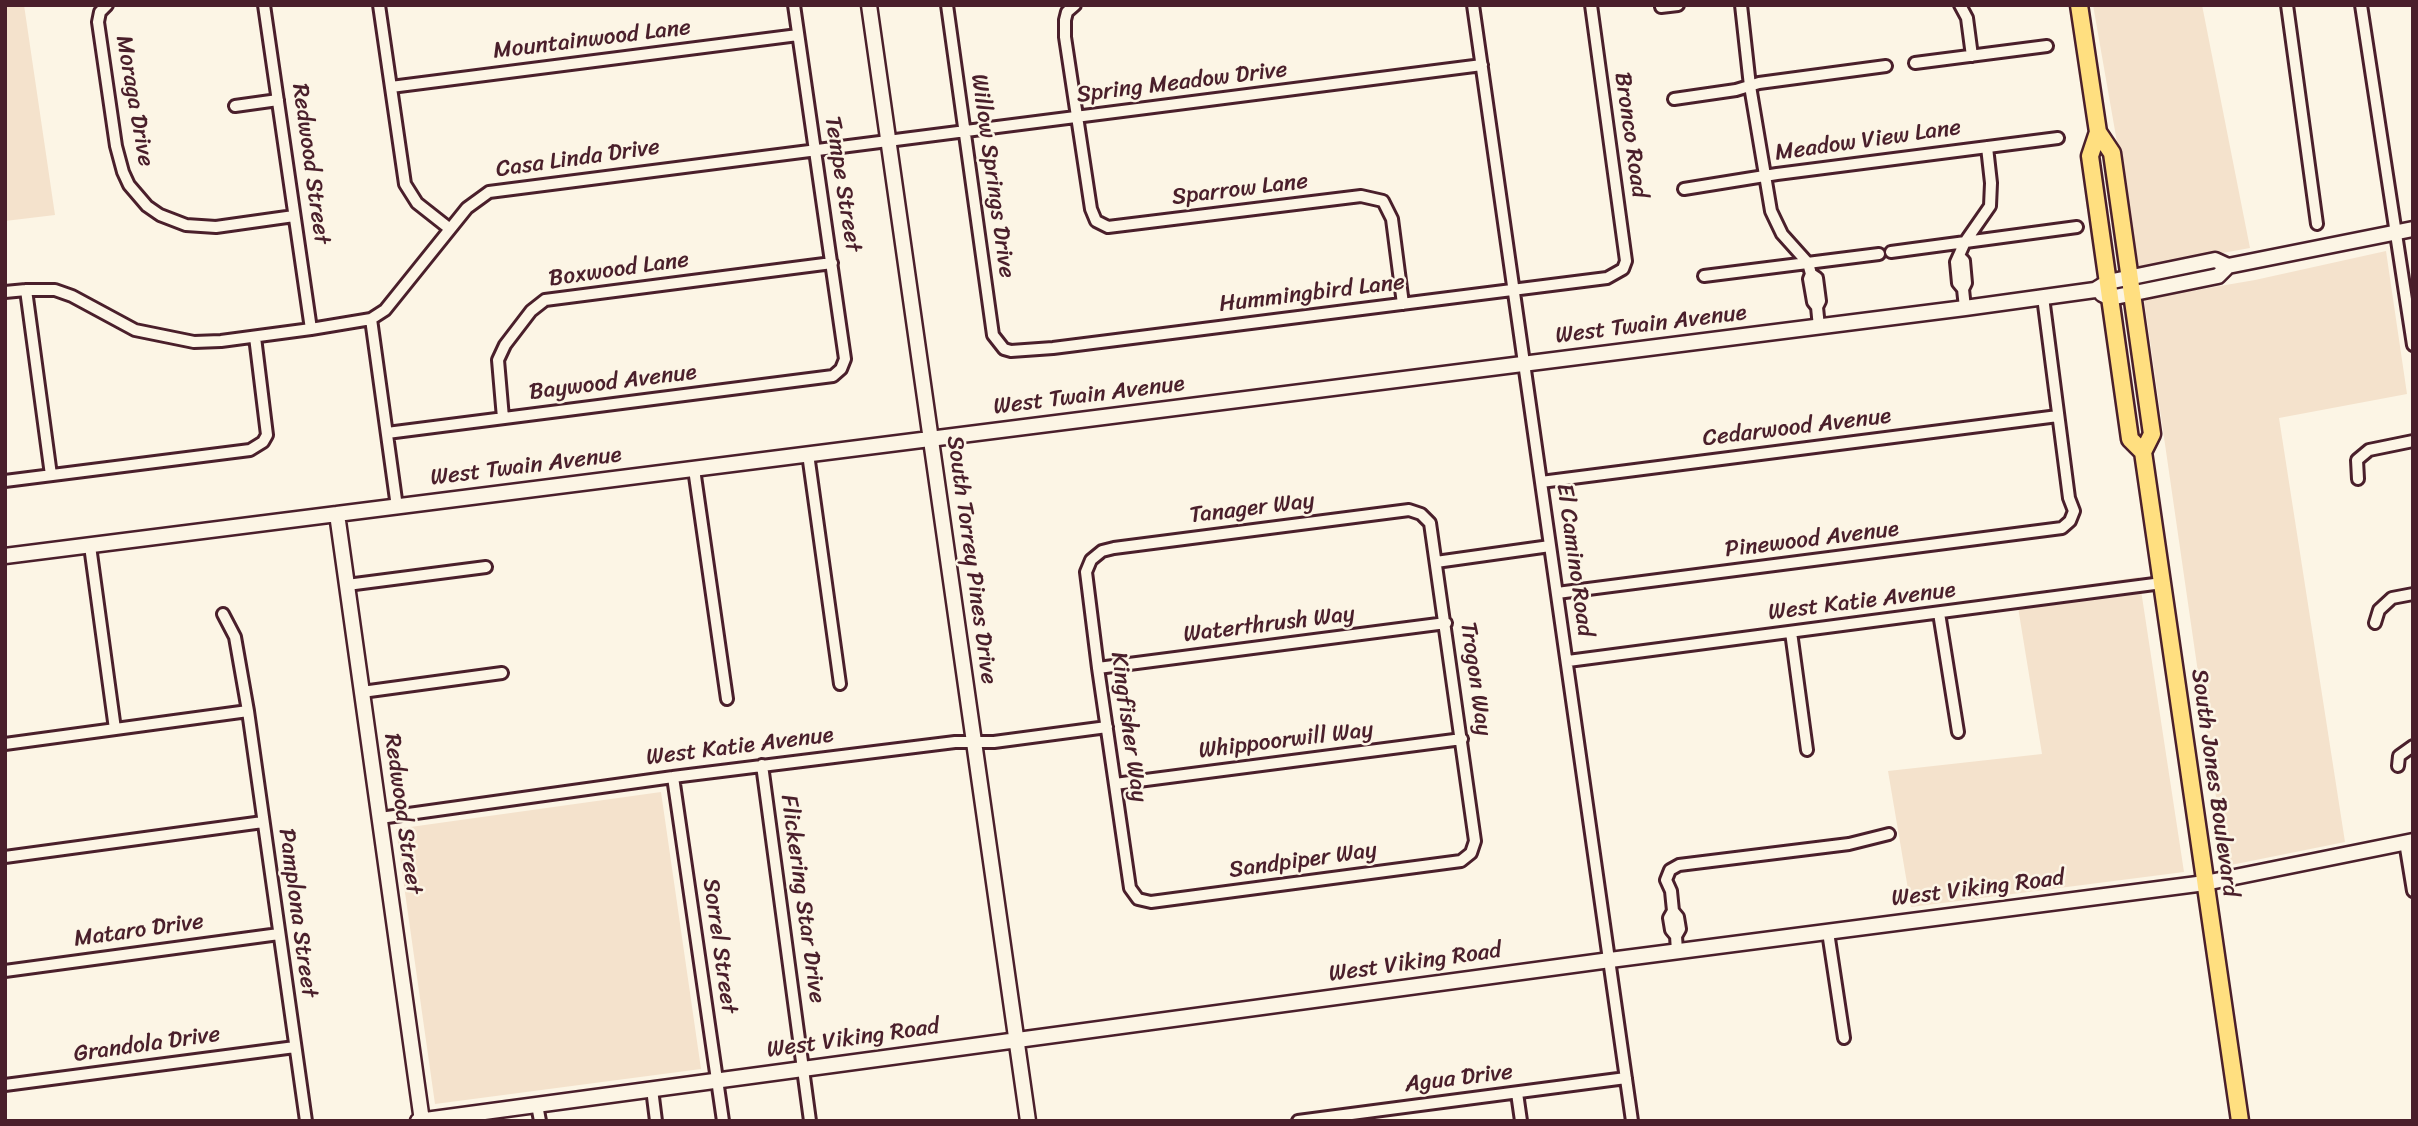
<!DOCTYPE html>
<style>
body{margin:0}
#map{position:relative;width:2418px;height:1126px;overflow:hidden;background:#fcf5e5;font-family:Sriracha,sans-serif}
canvas{display:block}
.frame{position:absolute;inset:0;border:7px solid #4a1f2b;pointer-events:none}
</style>
<div id="map">
<canvas width="2418" height="1126"></canvas>
<div class="frame"></div>
</div>
<script>
const ctx = document.querySelector('canvas').getContext('2d');
ctx.lineJoin = 'round';
function fillPath(path, color) {
  ctx.fillStyle = color;
  ctx.fill(path, 'evenodd');
}
function toPath(rows) {
  const path = new Path2D();
  for (const r of rows) {
    path.moveTo(r[0], r[1]);
    for (let i = 2; i < r.length; i += 2) path.lineTo(r[i], r[i + 1]);
  }
  return path;
}
function trace(path, color, width, dash) {
  ctx.strokeStyle = color;
  ctx.lineWidth = width;
  ctx.lineCap = dash ? 'butt' : 'round';
  ctx.setLineDash(dash || []);
  ctx.stroke(path);
}
function drawText(font, color, halo, rows, align = 'center') {
  ctx.font = font + ' Sriracha,sans-serif';
  ctx.lineWidth = 5;
  ctx.setLineDash([]);
  ctx.textBaseline = 'middle';
  ctx.strokeStyle = halo;
  ctx.fillStyle = color;
  for (const [text, x, y, turn = 0] of rows) {
    ctx.save();
    ctx.translate(x, y);
    ctx.rotate((+turn || 0) * Math.PI / 180);
    ctx.textAlign = isNaN(turn) ? turn : align;
    if (halo) ctx.strokeText(text, 0, 0);
    ctx.fillText(text, 0, 0);
    ctx.restore();
  }
}
const built = toPath([
 [5,5,24,5,55,215,5,221],
 [2093,5,2202,5,2250,248,2139,268],
 [2386,251,2407,394,2279,418,2345,842,2226,866,2144,299,2255,280],
 [2139,577,2184,872,1911,907,1888,771,2042,754,2016,595],
 [661,792,701,1069,435,1104,396,829]
]);
const street = toPath([
 [107,5,100,12,98,22,116,146,123,172,129,185,147,206,160,215,186,225,216,227,294,216],
 [264,5,311,329],
 [379,5,405,184,417,203,450,229],
 [947,5,993,335,1004,349,1011,351,1053,348,1607,278,1623,269,1626,261,1591,5],
 [1075,5,1067,12,1065,20,1065,37,1091,209,1096,221,1108,227,1361,196,1383,201,1392,219,1403,304],
 [1473,5,1632,1121],
 [1741,5,1750,86,1771,211,1782,234,1808,263,1811,274,1817,278,1820,301,1817,307],
 [1960,5,1967,18,1972,56],
 [2287,5,2317,224],
 [2361,5,2413,345],
 [1661,7,1678,5],
 [1915,63,2047,46],
 [391,87,798,35],
 [1674,99,1736,90,1759,83,1886,66],
 [235,106,278,100],
 [1684,189,1777,174,2058,138],
 [1891,252,2077,227],
 [1959,256,1964,261,1966,283,1963,289,1965,308],
 [1811,274,1809,279,1813,302,1817,307,1819,327],
 [1704,276,1879,254],
 [1963,289,1958,283,1956,262,1965,242,1990,206,1991,183,1987,147],
 [26,290,51,475],
 [5,292,26,290,55,290,72,296,135,330,194,342,221,341,311,329,371,319,385,310,467,208,489,192,1482,65],
 [371,319,397,507],
 [503,418,498,360,505,345,531,311,545,300,832,263],
 [387,433,833,376,841,369,845,359,794,5],
 [808,454,840,684],
 [694,469,727,699],
 [2358,479,2357,460,2369,450,2413,441],
 [5,481,250,450,263,442,267,435,255,337],
 [1541,482,2058,416],
 [1409,510,1421,514,1430,523,1475,841,1471,853,1461,861,1151,902,1138,899,1130,888,1098,668,1086,572,1091,560,1102,551,1114,548,1409,510],
 [90,546,115,729],
 [1436,562,1550,546],
 [347,585,486,567],
 [1557,593,2062,528,2070,521,2074,511,2069,498,2043,297],
 [1939,613,1958,732],
 [223,614,235,637,248,711,306,1121],
 [2375,623,2379,610,2392,598,2413,594],
 [1791,632,1807,750],
 [1568,661,2162,583],
 [1098,668,1446,623],
 [362,692,502,673],
 [5,744,248,711],
 [762,765,810,1121],
 [2398,766,2399,756,2413,746],
 [673,777,723,1121],
 [1115,784,1462,739],
 [380,818,673,777,955,742,994,742,1107,727],
 [2405,842,2413,891],
 [5,857,263,822],
 [1673,911,1669,918,1671,930,1676,936],
 [1828,932,1844,1038],
 [1677,951,1676,936,1680,929,1678,917,1673,911,1671,891,1666,880,1670,870,1679,865,1849,844,1889,834],
 [5,971,279,934],
 [5,1085,295,1047],
 [652,1089,656,1121],
 [1517,1093,1521,1121],
 [537,1105,540,1121],
 [1298,1121,1626,1078]
]);
const secondary = toPath([
 [869,5,1028,1121],
 [2102,294,2110,298,2218,276,2228,266],
 [337,514,422,1121],
 [5,556,1965,308,2095,290,2108,282,2215,260,2228,266,2413,229],
 [418,1121,1610,960,2205,883,2413,841]
]);
const primary = toPath([
 [2079,5,2098,132,2112,153,2152,434,2143,452,2240,1121],
 [2098,132,2090,156,2130,439,2143,452]
]);
const streetNames = [
 ["Mountainwood Lane",592,40,-7],
 ["Spring Meadow Drive",1182,83,-7],
 ["Moraga Drive",134,101,80],
 ["Bronco Road",1630,135,82],
 ["Meadow View Lane",1868,141,-8],
 ["Casa Linda Drive",578,159,-8],
 ["Redwood Street",310,164,82],
 ["Willow Springs Drive",992,176,82],
 ["Tempe Street",842,184,81],
 ["Sparrow Lane",1240,190,-7],
 ["Boxwood Lane",619,270,-8],
 ["Hummingbird Lane",1312,294,-7],
 ["West Twain Avenue",1651,325,-7],
 ["Baywood Avenue",613,383,-7],
 ["West Twain Avenue",1089,396,-7],
 ["Cedarwood Avenue",1797,428,-7],
 ["West Twain Avenue",526,467,-7],
 ["Tanager Way",1252,509,-7],
 ["Pinewood Avenue",1812,540,-7],
 ["South Torrey Pines Drive",971,560,82],
 ["El Camino Road",1574,560,82],
 ["West Katie Avenue",1862,602,-7],
 ["Waterthrush Way",1269,625,-7],
 ["Trogon Way",1475,679,82],
 ["Kingfisher Way",1128,727,82],
 ["Whippoorwill Way",1286,741,-7],
 ["West Katie Avenue",740,747,-7],
 ["South Jones Boulevard",2214,783,82],
 ["Redwood Street",402,814,82],
 ["Sandpiper Way",1303,861,-8],
 ["West Viking Road",1978,889,-7],
 ["Flickering Star Drive",802,899,82],
 ["Pamplona Street",297,913,82],
 ["Mataro Drive",139,931,-8],
 ["Sorrel Street",719,946,82],
 ["West Viking Road",1415,963,-8],
 ["West Viking Road",853,1039,-8],
 ["Grandola Drive",147,1045,-8],
 ["Agua Drive",1459,1079,-7]
];
fillPath(built, '#f4e2cc');
trace(street, '#4a1f2b', 16);
trace(secondary, '#4a1f2b', 19);
trace(primary, '#4a1f2b', 21);
trace(street, '#fcf5e5', 10);
trace(secondary, '#fcf5e5', 14);
trace(primary, '#ffdf80', 16);
drawText('23px', '#4a1f2b', '#fcf5e5', streetNames);
</script>
